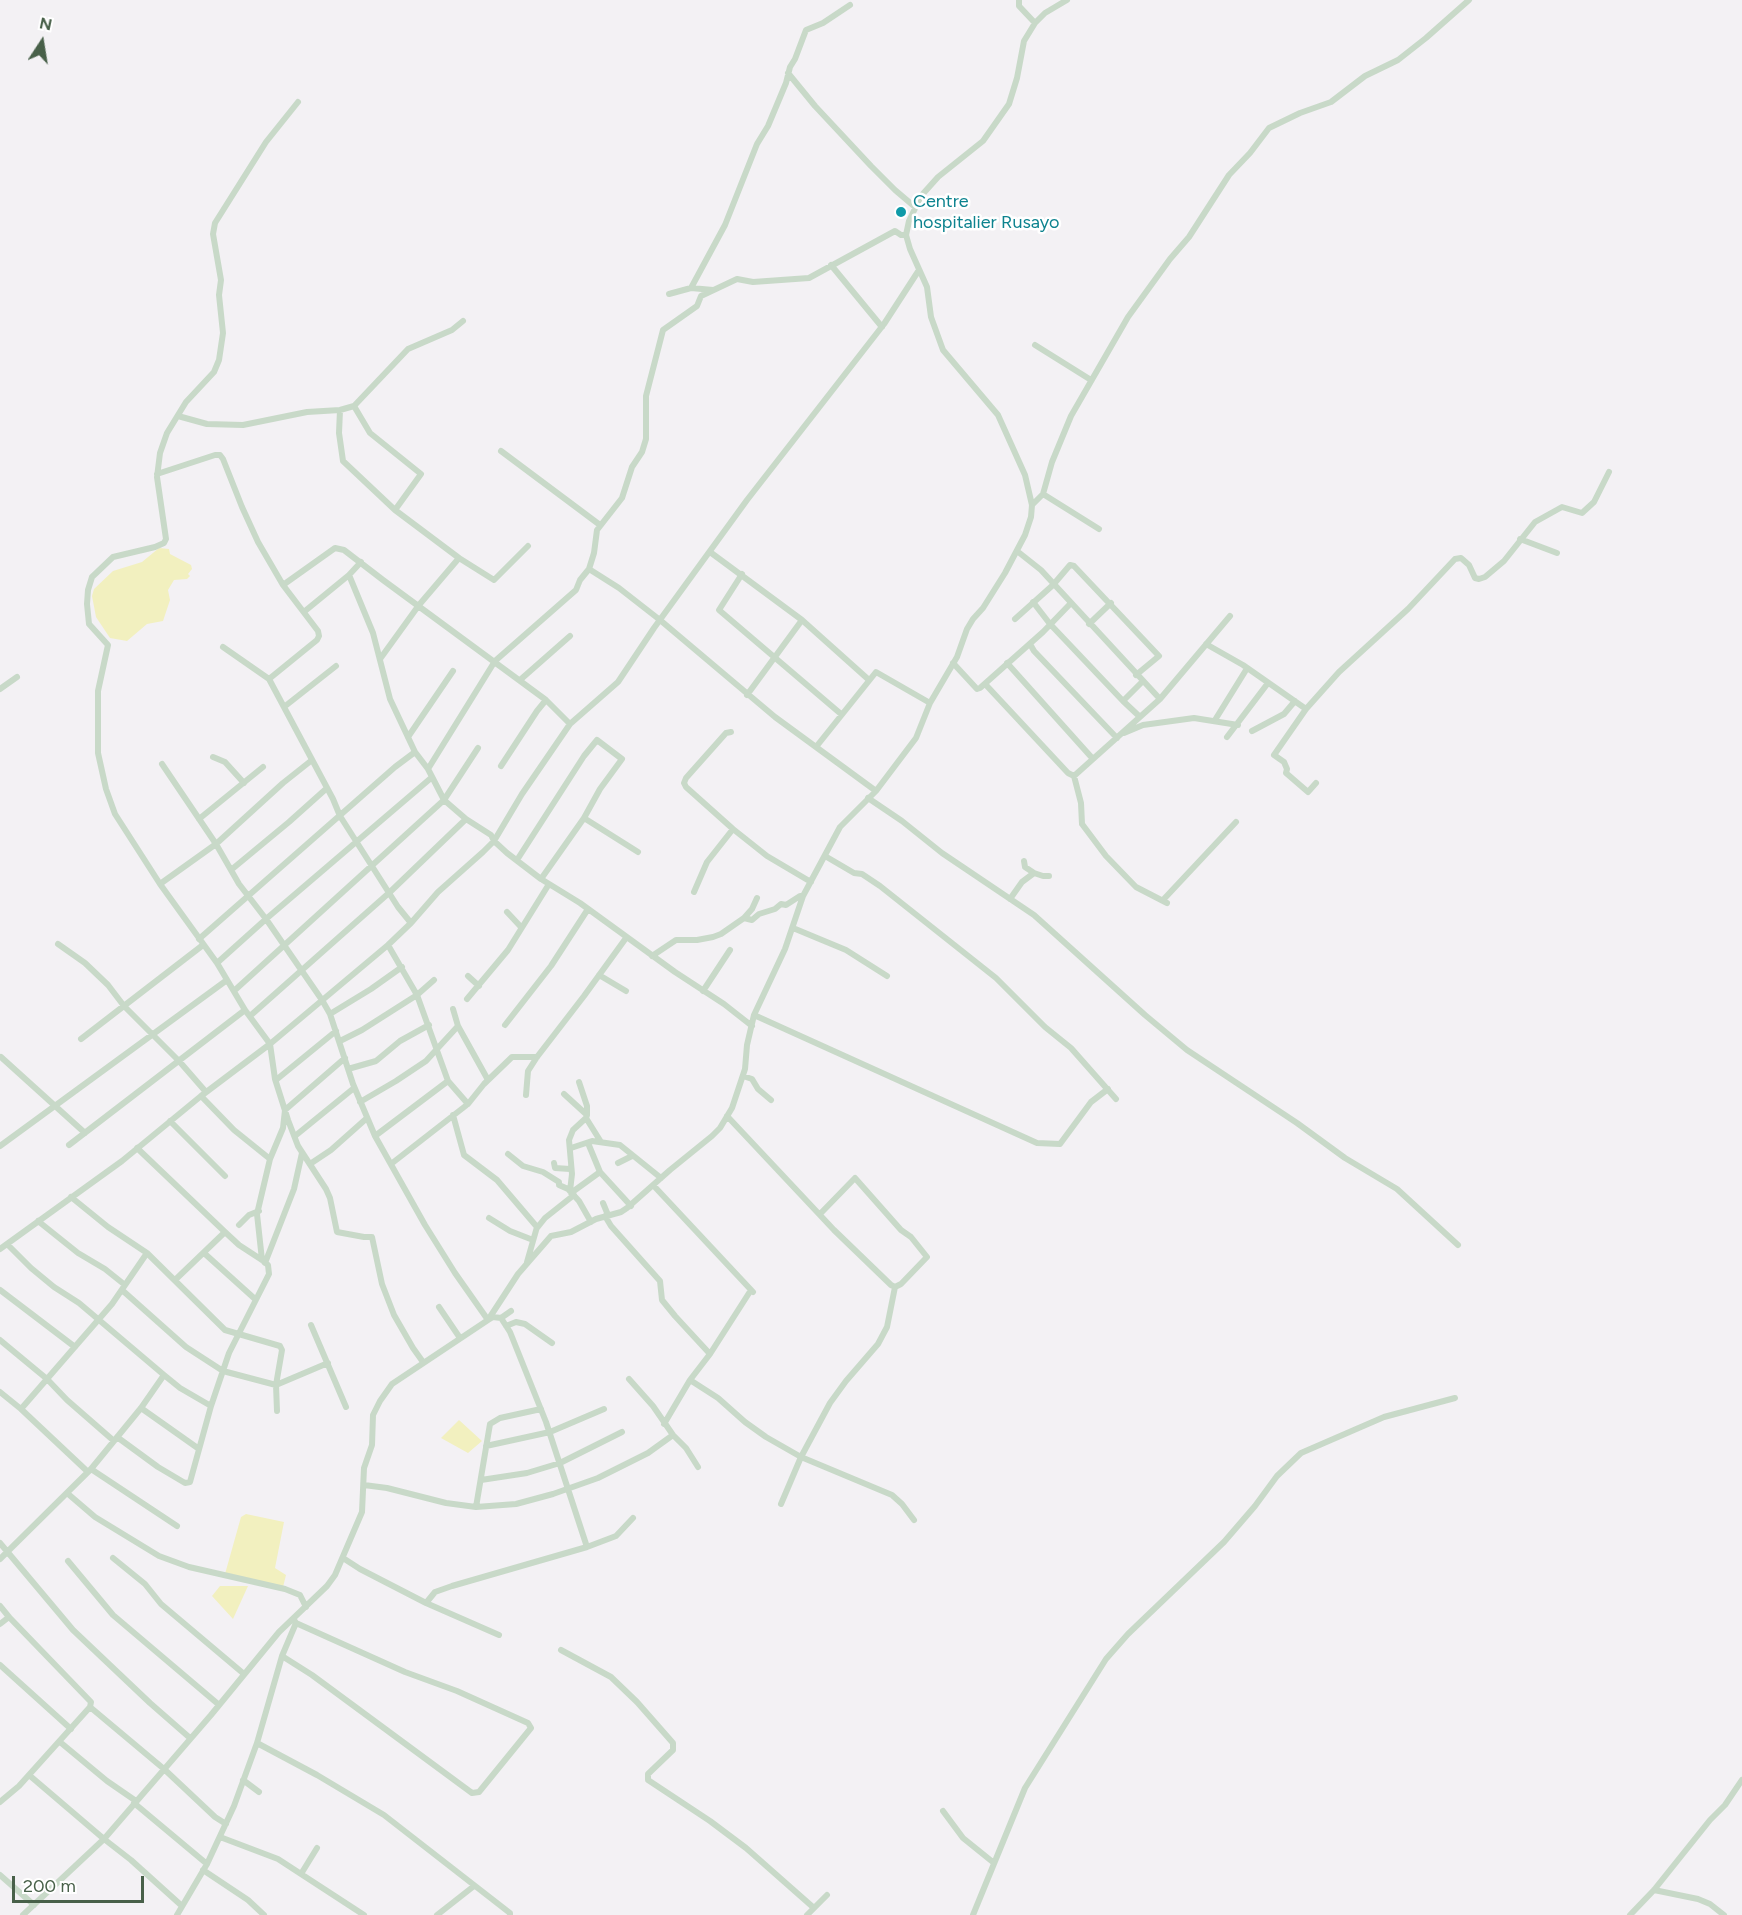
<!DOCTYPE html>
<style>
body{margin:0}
#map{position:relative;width:1742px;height:1915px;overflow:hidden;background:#f3f1f4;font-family:Figtree,sans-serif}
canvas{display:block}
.north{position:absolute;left:12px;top:12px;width:60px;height:60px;-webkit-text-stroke:4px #fff;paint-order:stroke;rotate:12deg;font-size:16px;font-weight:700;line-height:24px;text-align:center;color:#486049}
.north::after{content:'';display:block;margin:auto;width:21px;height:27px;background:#486049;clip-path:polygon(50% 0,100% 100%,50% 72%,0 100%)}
.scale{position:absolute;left:12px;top:1876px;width:132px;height:27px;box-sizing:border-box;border:3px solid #486049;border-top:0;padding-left:8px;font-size:18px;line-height:21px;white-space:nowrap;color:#486049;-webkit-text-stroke:4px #fff;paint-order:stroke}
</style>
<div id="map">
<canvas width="1742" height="1915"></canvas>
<div class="north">N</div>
<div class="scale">200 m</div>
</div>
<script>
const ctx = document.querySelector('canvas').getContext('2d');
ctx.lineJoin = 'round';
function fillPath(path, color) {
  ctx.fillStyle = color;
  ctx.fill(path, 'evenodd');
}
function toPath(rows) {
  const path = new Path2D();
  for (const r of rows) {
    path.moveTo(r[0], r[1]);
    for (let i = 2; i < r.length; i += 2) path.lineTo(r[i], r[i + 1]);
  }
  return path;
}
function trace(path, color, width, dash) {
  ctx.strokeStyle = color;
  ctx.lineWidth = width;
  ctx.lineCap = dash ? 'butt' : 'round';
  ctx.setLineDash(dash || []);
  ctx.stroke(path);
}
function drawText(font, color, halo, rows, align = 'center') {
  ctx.font = font + ' Figtree,sans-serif';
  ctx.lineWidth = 5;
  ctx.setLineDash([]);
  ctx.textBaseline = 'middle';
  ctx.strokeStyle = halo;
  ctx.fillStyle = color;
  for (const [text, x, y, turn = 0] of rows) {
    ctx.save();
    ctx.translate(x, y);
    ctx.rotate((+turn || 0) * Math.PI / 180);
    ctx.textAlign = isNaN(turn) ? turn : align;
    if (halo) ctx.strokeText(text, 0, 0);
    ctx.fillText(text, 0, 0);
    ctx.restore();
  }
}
const green = toPath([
 [159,548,169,549,170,554,191,565,192,569,188,574,190,576,187,579,174,580,168,590,170,600,163,621,147,624,127,641,110,638,96,617,92,596,94,589,113,571,142,562],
 [459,1420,482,1441,468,1453,441,1438],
 [246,1514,284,1522,275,1568,286,1575,283,1587,225,1574,241,1517],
 [220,1586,248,1586,233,1619,212,1596]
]);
const minor = toPath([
 [1019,0,1019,6,1035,23],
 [788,73,815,106,871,166,895,190,915,207],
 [298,102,266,142,215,223,213,234,221,280,219,295,223,333,219,360,214,372,186,402,167,433,160,453,157,477,166,539,164,543,155,547,113,557,92,577,88,590,87,604,89,624,108,645,98,691,98,753,106,789,115,814,160,884,217,963,245,1010,270,1044,275,1079,288,1120,298,1146,326,1189,330,1198,337,1232,364,1237,372,1237,382,1284,394,1315,413,1348,423,1362],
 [831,265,882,327],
 [691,288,725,225,757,144,768,126,786,83,790,67,795,59,806,30,823,23,850,5],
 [669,294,691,288,713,290],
 [1035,345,1091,380],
 [354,406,370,433,421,474,395,510],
 [340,410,339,433,343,461,395,510,459,558],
 [178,416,207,424,243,425,307,412,340,410,354,406,408,349,452,330,463,321],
 [501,451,600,525],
 [157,474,215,455,220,455,223,459,242,507,258,542,283,585,318,631,319,636,317,640,269,679],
 [1043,494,1099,529],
 [1032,505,1043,494,1052,462,1071,416,1128,317,1170,259,1189,237,1229,175,1250,153,1269,128,1300,113,1331,102,1365,76,1398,60,1426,38,1469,0],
 [1520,539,1557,553],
 [1017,551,1041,570,1160,699],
 [710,552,802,620,869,680],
 [361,562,349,575,373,633,390,699,415,752,428,769,444,800,466,819,491,835,494,841,507,853,541,879,580,903,675,972,724,1004,752,1026],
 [742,574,719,610,841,714],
 [283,585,335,548,344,550,383,580,546,700,570,724],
 [1033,602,1050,624,1123,701,1139,716],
 [305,611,349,575],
 [1015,619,1053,585,1070,565,1074,566,1159,656,1136,675],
 [1089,624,1111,603],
 [1030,644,1034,651,1117,738],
 [1206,644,1243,665,1306,709],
 [223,647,269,679,333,799,340,816,398,907,411,923],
 [380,659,419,605,459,558,494,580,528,546],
 [953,663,977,689,980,688,1043,632,1071,603],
 [1007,663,1093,759],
 [520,680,570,636],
 [986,685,1068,773,1074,776,1160,699,1230,616],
 [0,689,17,677],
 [747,695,802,620],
 [1123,701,1142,682],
 [284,707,336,666],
 [1215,720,1246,670],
 [1252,731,1284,714,1295,701],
 [731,732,726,733,686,778,684,783,686,787,733,829,767,856,811,882],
 [1124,733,1143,725,1194,718,1238,725],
 [408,737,453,671],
 [1227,737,1268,683],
 [816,747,876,672,930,703],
 [213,757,225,762,244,783],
 [162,764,216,844,239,884,266,919,322,1000,330,1014,353,1084,375,1136,425,1225,455,1273,488,1320,493,1317,501,1318,511,1311],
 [501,766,537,711,546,700],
 [428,769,495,661,576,590,580,580,589,569],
 [1074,776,1081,803,1082,824,1106,856,1136,887,1167,903],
 [1316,783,1308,792,1286,773,1287,769,1284,762,1274,755,1306,709,1339,672,1408,609,1455,559,1461,558,1469,565,1475,578,1479,579,1485,577,1504,561,1535,522,1562,507,1582,513,1594,502,1609,472],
 [876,791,775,717,660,620,619,588,589,569,594,553,597,530,622,498,632,467,642,452,646,439,646,396,663,330,697,306,701,296,737,279,753,282,809,278,895,231,901,235,906,235],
 [868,798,902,821,942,853,1034,915,1145,1015,1187,1050,1297,1123,1345,1158,1397,1189,1458,1245],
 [199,819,263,767],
 [825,856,854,873,862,874,880,886,996,978,1045,1027,1071,1048,1116,1099],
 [517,860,584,756,597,740,622,759,600,789,584,818],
 [1024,861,1025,867,1034,873],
 [231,870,289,822,327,788],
 [541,879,584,818,638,852],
 [160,884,216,844,283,783,312,760],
 [694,892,707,862,733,829],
 [1010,899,1022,882,1034,873,1043,876,1049,876],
 [1163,900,1236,822],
 [507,912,521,927],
 [744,918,752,909,757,898],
 [793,928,846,950,887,976],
 [199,939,395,767,415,752],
 [58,944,85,963,108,985,124,1006,179,1061,206,1092],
 [388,945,417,995,448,1081,468,1104],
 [652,956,676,940,697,940,713,937,721,934,744,918,752,920,759,914,775,909,781,904,786,905,800,896,803,896],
 [217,963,266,919,431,778],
 [599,975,626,991],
 [468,976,479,986],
 [235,990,444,800,478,748],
 [703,991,730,950],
 [467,999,508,950,549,884],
 [453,1009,458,1026,488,1080],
 [330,1014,371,989,402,967],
 [754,1015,1037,1143,1060,1144,1091,1102,1108,1089],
 [250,1016,390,892,466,819],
 [505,1025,551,966,588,909],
 [81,1039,203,945],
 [340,1041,362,1030,417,995,434,980],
 [1,1057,85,1133],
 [348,1069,376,1061,400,1041,429,1025],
 [743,1076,752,1079,758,1089,771,1100],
 [276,1080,336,1031],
 [579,1082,587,1106,587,1115],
 [564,1094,587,1115,586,1118,601,1142],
 [526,1095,528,1071,537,1057,584,996,626,938],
 [201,1096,234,1130,270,1159],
 [360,1102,396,1081,426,1061,458,1026],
 [453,1115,464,1155,497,1180,537,1227,527,1262],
 [727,1116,834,1230,891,1285,895,1287,901,1284,927,1257,911,1237,901,1230,855,1178,820,1214],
 [170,1121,225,1176],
 [295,1136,354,1088],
 [375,1136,448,1081],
 [588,1143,600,1172,631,1206],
 [69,1145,245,1010],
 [0,1146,227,980],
 [571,1148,592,1141,620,1145,661,1178],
 [508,1154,523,1166,543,1172,559,1182,559,1185,568,1189,579,1201,591,1222],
 [554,1163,555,1168,570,1169],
 [618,1163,632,1156],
 [310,1164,331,1150,367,1118],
 [391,1164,468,1104,484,1084,512,1057,537,1057],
 [653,1185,753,1292],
 [570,1191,572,1174,569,1140,573,1130,586,1118],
 [571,1193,600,1172],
 [71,1197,108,1227,147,1253,225,1330,280,1346,282,1350,276,1385,277,1411],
 [603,1203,608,1215],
 [605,1216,611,1226,660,1281,662,1300,675,1316,710,1354],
 [489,1218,510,1231,533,1240],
 [38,1221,78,1253,105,1269,125,1285],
 [239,1225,249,1215,259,1211],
 [537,1228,545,1218,574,1195],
 [7,1244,31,1268,54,1287,79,1303,164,1375,180,1388,211,1406],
 [0,1249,122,1161,201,1096,270,1044,388,945,411,923,438,892,483,852,494,841,522,794,570,724,618,682,654,628,747,500,884,324,919,270],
 [204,1253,255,1299],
 [262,1260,257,1214,270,1159,283,1128,285,1110,345,1058],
 [265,1263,294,1189,302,1153],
 [175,1280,225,1232],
 [0,1290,75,1347],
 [122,1290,186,1347,223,1371,276,1385,328,1363],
 [439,1307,460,1338],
 [501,1318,510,1332,546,1422,587,1547],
 [311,1325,346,1407],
 [506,1326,516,1322,525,1324,552,1343],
 [0,1340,47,1379,67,1400,114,1441],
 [629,1379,653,1406,673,1435,686,1448,698,1467],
 [690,1380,718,1398,745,1422,766,1437,801,1457,892,1495,902,1504,914,1520],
 [0,1392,21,1409,88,1472],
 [141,1408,199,1449],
 [21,1409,112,1304,147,1253],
 [664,1424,690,1380,710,1354,751,1290],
 [117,1437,158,1467,185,1483,190,1482,211,1406,229,1353,269,1274,268,1265,262,1260,239,1245,225,1232,137,1148],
 [486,1446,550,1432,604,1409],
 [91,1469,177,1526],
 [481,1480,527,1473,560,1463,622,1432],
 [364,1485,387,1488,446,1503,476,1507,516,1504,553,1494,598,1478,648,1453,673,1435],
 [67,1493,95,1517,159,1556,189,1567,285,1589,300,1595,306,1607],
 [781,1504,801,1457,830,1403,846,1381,878,1344,887,1327,895,1287],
 [476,1507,490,1424,500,1418,541,1409],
 [0,1543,73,1630,150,1703,190,1738],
 [113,1558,145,1584,161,1604,244,1674],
 [343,1558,360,1569,426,1603,435,1592,452,1586,587,1547,616,1536,633,1518],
 [0,1559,91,1469,141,1408,164,1375],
 [68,1561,113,1615,218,1704],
 [426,1603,499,1635],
 [0,1606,9,1617,0,1624],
 [9,1617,91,1702,90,1707,164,1769,215,1817,226,1824],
 [561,1650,611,1677,637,1702,673,1743,673,1750,648,1774,648,1780,710,1821,746,1848,814,1908],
 [282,1656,312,1675,472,1793,479,1792,531,1728,528,1723,457,1691,405,1672,296,1623],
 [0,1665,71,1729],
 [60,1742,107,1781,136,1801],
 [257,1743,317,1775,384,1815,510,1913,510,1915],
 [29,1775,104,1839,131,1860,182,1906],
 [243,1780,259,1792],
 [0,1802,19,1786,90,1707],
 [134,1803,207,1864],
 [943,1811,963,1838,994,1863],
 [220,1837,278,1859,364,1915],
 [203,1870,248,1900,264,1915],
 [301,1874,317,1848],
 [0,1875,34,1905],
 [1654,1890,1698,1899,1710,1904,1724,1915],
 [23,1915,104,1839,211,1715,279,1632,327,1586,335,1575,362,1512,364,1468,372,1445,373,1415,380,1401,392,1384,488,1320,518,1274,551,1236,571,1232,596,1219,621,1212,627,1208,670,1170,712,1136,720,1128,732,1108,745,1069,747,1045,754,1015,785,949,803,896,840,827,876,791,916,738,930,703,957,657,967,629,973,619,983,608,1005,573,1025,535,1031,517,1032,505,1025,475,998,415,943,350,931,317,927,287,910,249,906,235,909,221,921,196,938,177,983,141,1009,104,1017,78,1024,41,1035,23,1045,13,1067,0],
 [177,1915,207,1864,234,1806,257,1743,282,1656,296,1623,294,1620],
 [437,1915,474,1886],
 [807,1915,827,1895],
 [973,1915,1025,1788,1106,1659,1128,1634,1224,1542,1255,1506,1277,1476,1301,1453,1384,1417,1455,1398],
 [1630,1915,1654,1890,1710,1820,1725,1805,1742,1780]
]);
const markers = [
 [901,212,6,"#0f9aa8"]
];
const cultureNames = [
 ["Centre",913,202],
 ["hospitalier Rusayo",913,223]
];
fillPath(green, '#f2f0bf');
trace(minor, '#c8d9c8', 6);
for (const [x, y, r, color] of markers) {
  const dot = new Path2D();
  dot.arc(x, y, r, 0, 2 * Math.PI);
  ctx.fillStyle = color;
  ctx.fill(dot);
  trace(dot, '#fff', 2);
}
drawText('18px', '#0d838f', '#fff', cultureNames, 'left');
</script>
